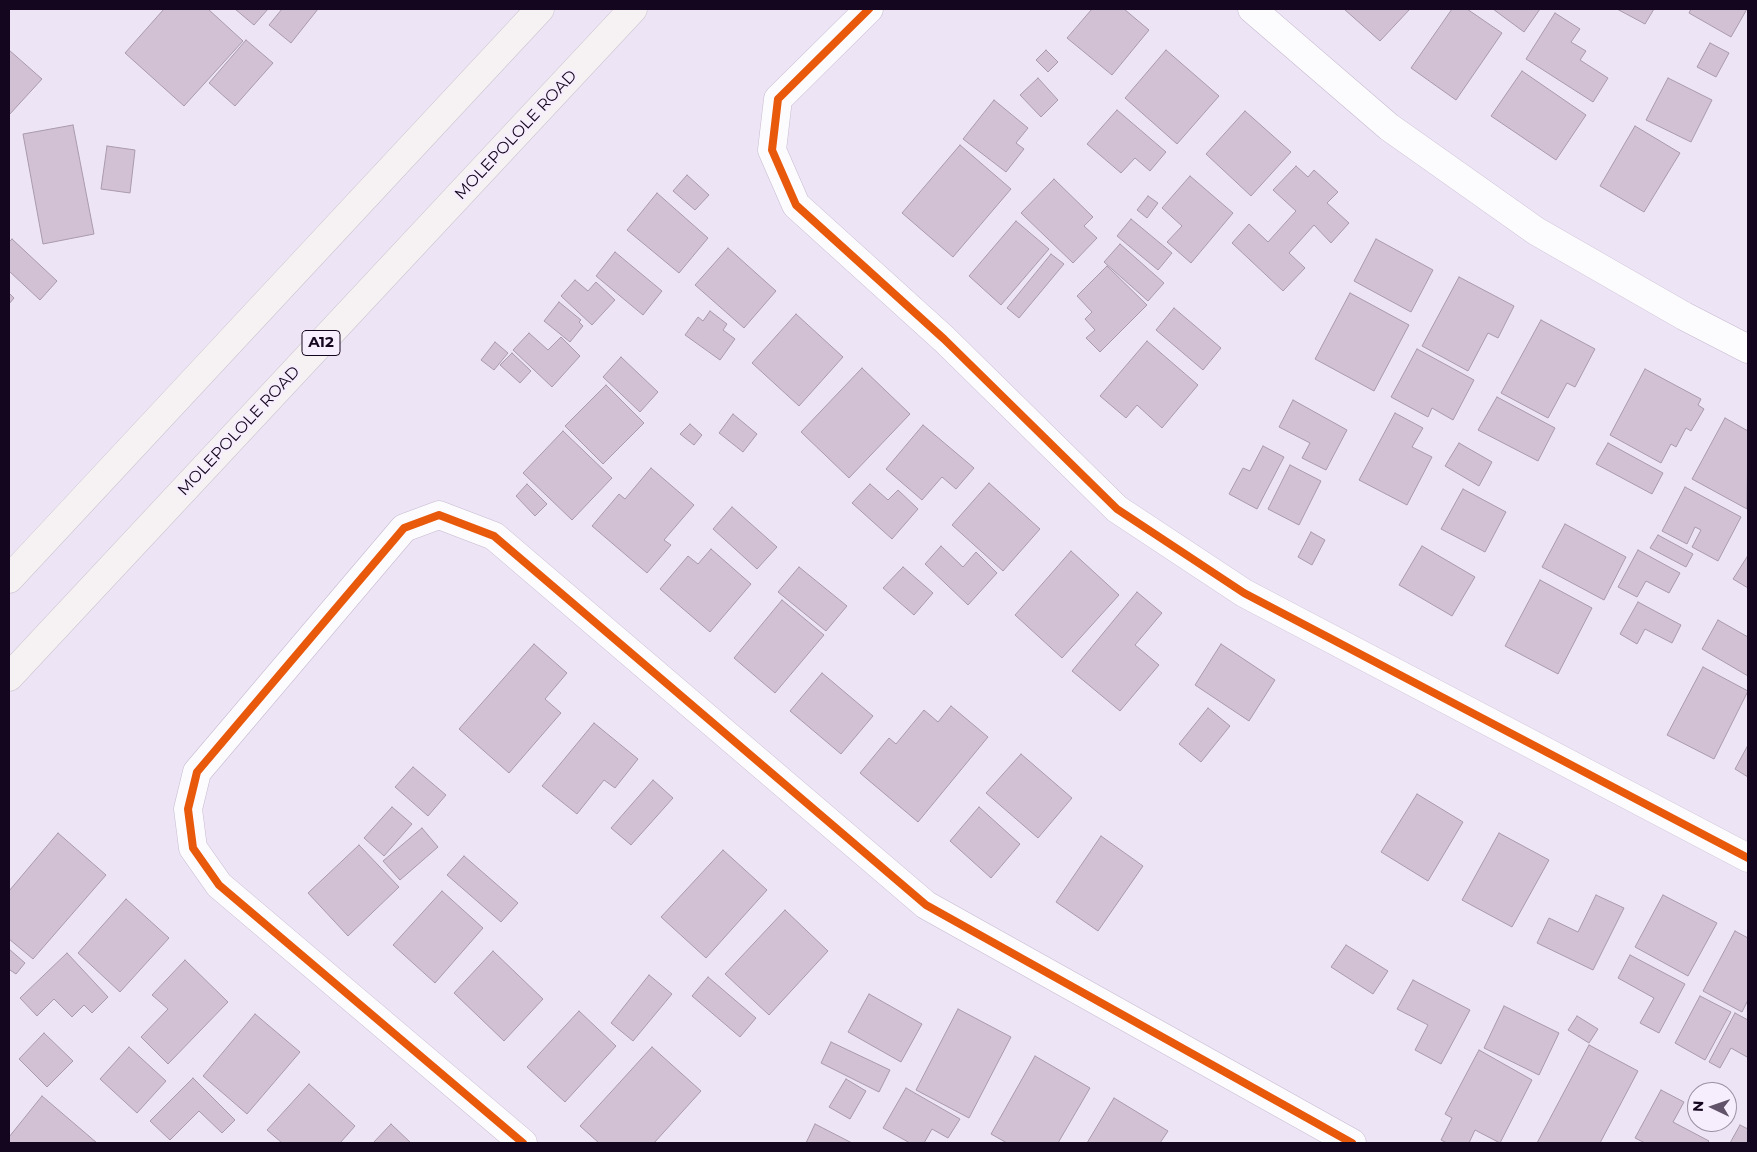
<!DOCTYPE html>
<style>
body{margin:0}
#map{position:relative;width:1757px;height:1152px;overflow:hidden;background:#ede4f5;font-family:Montserrat,sans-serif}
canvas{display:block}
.frame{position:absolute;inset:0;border:10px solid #15061f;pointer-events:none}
.north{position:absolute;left:1687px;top:1082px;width:50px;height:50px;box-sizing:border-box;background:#f6eefd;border:1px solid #9c91a4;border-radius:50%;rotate:273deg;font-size:14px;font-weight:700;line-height:20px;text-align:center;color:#15061f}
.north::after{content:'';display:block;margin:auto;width:18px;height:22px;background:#61546a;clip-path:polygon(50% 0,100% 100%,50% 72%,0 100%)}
</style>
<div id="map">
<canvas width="1757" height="1152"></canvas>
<div class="frame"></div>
<div class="north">N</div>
</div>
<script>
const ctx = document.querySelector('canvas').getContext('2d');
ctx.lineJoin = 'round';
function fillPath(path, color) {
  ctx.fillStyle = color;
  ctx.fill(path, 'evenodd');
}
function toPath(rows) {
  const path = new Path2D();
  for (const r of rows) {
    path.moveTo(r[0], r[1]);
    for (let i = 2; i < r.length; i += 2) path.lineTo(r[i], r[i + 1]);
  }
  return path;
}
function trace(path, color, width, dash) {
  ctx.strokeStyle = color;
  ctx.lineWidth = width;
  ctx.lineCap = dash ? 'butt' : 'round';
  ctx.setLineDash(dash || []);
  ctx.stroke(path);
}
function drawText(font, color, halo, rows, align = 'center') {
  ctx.font = font + ' Montserrat,sans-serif';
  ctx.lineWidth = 5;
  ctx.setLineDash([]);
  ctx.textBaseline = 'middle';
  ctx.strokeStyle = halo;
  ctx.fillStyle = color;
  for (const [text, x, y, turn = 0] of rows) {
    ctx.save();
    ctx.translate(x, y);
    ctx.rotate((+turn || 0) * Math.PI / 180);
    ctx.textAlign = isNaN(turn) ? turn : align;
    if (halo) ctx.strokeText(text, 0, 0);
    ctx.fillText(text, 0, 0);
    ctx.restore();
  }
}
const building = toPath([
 [164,9,208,9,243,41,184,106,125,53,164,9],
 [235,9,268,9,254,25,235,9],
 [282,9,318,9,291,43,269,25,282,9],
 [1092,9,1124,9,1149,30,1112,75,1067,38,1092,9],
 [1344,9,1410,9,1380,41,1344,9],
 [1452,9,1467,9,1502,33,1456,100,1411,68,1452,9],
 [1493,9,1540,9,1524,32,1493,9],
 [1617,9,1654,9,1645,24,1617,9],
 [1691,9,1747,9,1731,37,1689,13,1691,9],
 [1555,13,1580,29,1571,42,1586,51,1580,60,1608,78,1593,102,1526,59,1555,13],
 [246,40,273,63,235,106,209,83,246,40],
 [1710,43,1729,53,1716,77,1697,67,1710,43],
 [9,50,42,79,9,115,9,50],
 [1046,50,1058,62,1048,72,1036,60,1046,50],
 [1166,50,1219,96,1177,144,1125,98,1166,50],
 [1522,71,1586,115,1556,160,1491,116,1522,71],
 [1038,78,1058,100,1041,117,1020,95,1038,78],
 [1668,78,1712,100,1691,142,1646,120,1668,78],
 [994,100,1028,128,1016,143,1024,149,1006,172,963,139,994,100],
 [1117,110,1166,152,1150,171,1135,158,1121,173,1087,144,1117,110],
 [1245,111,1291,152,1251,196,1206,154,1245,111],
 [73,125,94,234,43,244,23,134,73,125],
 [1635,126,1680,153,1644,212,1600,186,1635,126],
 [960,145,1011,189,953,257,902,213,960,145],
 [107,146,135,150,130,193,101,189,107,146],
 [1296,166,1308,177,1314,170,1338,192,1327,203,1349,223,1331,243,1314,225,1289,253,1305,268,1283,291,1232,243,1249,224,1268,242,1296,211,1273,190,1296,166],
 [687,175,709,195,695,210,673,191,687,175],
 [1190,176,1233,213,1191,263,1167,242,1182,226,1162,208,1190,176],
 [1054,179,1093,217,1084,226,1097,238,1073,263,1021,213,1054,179],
 [657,193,708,238,679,273,627,230,657,193],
 [1148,196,1158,203,1147,218,1137,210,1148,196],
 [1131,219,1172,253,1158,270,1117,236,1131,219],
 [1016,221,1049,249,1001,305,969,276,1016,221],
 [12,239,57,281,40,300,9,271,9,242,12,239],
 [1376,239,1433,270,1411,312,1354,281,1376,239],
 [1120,244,1164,283,1148,301,1104,262,1120,244],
 [728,248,776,291,744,328,695,285,728,248],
 [615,252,662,291,643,315,596,276,615,252],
 [1051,254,1064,264,1019,318,1007,308,1051,254],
 [1107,266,1147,305,1100,352,1086,338,1095,330,1085,319,1092,312,1077,296,1107,266],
 [1459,277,1514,306,1498,338,1488,333,1468,371,1422,346,1459,277],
 [575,280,588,291,596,282,615,300,592,325,561,296,575,280],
 [9,293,14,298,9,304,9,293],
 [1350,293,1409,325,1374,391,1315,359,1350,293],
 [559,302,581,320,579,322,583,326,570,342,544,321,559,302],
 [1174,308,1221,348,1203,370,1156,330,1174,308],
 [710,311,727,324,723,330,735,339,720,360,685,335,698,317,703,321,710,311],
 [796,314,843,357,799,406,752,363,796,314],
 [1541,320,1595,349,1575,387,1567,383,1548,418,1501,393,1541,320],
 [529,333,548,350,561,337,580,356,552,387,513,350,529,333],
 [1147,341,1198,385,1162,428,1137,405,1126,418,1100,396,1147,341],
 [495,342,508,353,494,370,481,360,495,342],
 [1417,349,1474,380,1453,420,1432,408,1428,417,1391,397,1417,349],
 [512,353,531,371,520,383,500,365,512,353],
 [621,357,658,392,640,412,603,377,621,357],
 [862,368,910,414,849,478,801,432,862,368],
 [1645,369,1701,399,1698,405,1704,409,1691,431,1686,428,1676,447,1671,444,1661,463,1610,435,1645,369],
 [606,385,644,423,603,464,565,426,606,385],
 [1497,397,1555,428,1538,461,1478,430,1497,397],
 [1293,400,1347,430,1326,470,1302,458,1310,443,1279,427,1293,400],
 [1395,413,1423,428,1412,447,1432,457,1407,505,1359,480,1395,413],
 [733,414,757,434,743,452,719,433,733,414],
 [1725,418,1748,431,1747,509,1692,479,1725,418],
 [690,424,702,435,694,445,680,434,690,424],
 [923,425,974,468,956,489,942,477,922,500,886,469,923,425],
 [563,431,612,478,572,520,523,473,563,431],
 [1459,443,1492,462,1479,486,1445,466,1459,443],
 [1608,443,1663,473,1652,494,1596,464,1608,443],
 [1263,446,1284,457,1257,509,1229,494,1243,468,1250,471,1263,446],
 [1290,465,1321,481,1299,525,1268,509,1290,465],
 [651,468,694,505,664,540,671,545,647,573,592,526,619,494,625,499,651,468],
 [989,483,1040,529,1003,571,952,525,989,483],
 [527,484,547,504,535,516,516,496,527,484],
 [870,484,888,500,898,490,918,509,892,539,852,503,870,484],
 [1685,487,1741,517,1718,561,1692,547,1701,530,1695,527,1687,544,1662,531,1685,487],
 [1463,489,1506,512,1485,552,1441,529,1463,489],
 [732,507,777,547,757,569,713,529,732,507],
 [1565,524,1626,557,1604,600,1542,567,1565,524],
 [1311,532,1325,540,1312,565,1298,557,1311,532],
 [1658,535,1693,554,1686,567,1650,548,1658,535],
 [941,546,963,567,976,552,997,573,968,605,925,564,941,546],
 [1422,546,1475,577,1452,616,1399,585,1422,546],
 [711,549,751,584,710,632,660,589,688,556,698,564,711,549],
 [1638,550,1680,573,1669,593,1646,581,1637,597,1618,587,1638,550],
 [1071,551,1119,595,1062,658,1015,615,1071,551],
 [1747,557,1748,558,1748,588,1733,579,1747,557],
 [799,567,847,606,826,631,778,592,799,567],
 [903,567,933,593,914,615,883,588,903,567],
 [1540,580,1592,608,1558,674,1505,646,1540,580],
 [1137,592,1162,613,1135,645,1159,665,1120,711,1072,671,1137,592],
 [782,600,824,635,775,693,734,658,782,600],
 [1638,602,1681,625,1672,643,1645,629,1637,644,1620,634,1638,602],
 [1718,620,1748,637,1748,676,1702,649,1718,620],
 [534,644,567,673,545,699,561,713,509,773,459,729,534,644],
 [1221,644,1275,680,1249,721,1195,685,1221,644],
 [1703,667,1748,691,1714,759,1667,735,1703,667],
 [822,673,873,716,841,754,790,711,822,673],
 [951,706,988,737,918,822,860,773,889,738,896,744,924,710,938,722,951,706],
 [1208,708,1230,726,1201,762,1179,744,1208,708],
 [594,723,638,759,615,788,604,780,577,814,542,786,594,723],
 [1748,745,1748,777,1735,769,1748,745],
 [1021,754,1072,798,1038,838,986,793,1021,754],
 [413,767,446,795,428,816,395,787,413,767],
 [653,780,673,798,631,845,611,828,653,780],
 [1417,794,1463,822,1428,881,1381,852,1417,794],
 [392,807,412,824,384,856,364,838,392,807],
 [979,807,1020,844,991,878,950,841,979,807],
 [422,828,438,847,400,880,383,861,422,828],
 [58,833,106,875,33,959,9,939,9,891,58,833],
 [1499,833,1549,860,1512,927,1462,900,1499,833],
 [1101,836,1143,866,1098,931,1056,902,1101,836],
 [359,845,399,887,348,936,308,893,359,845],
 [723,850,767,890,706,958,661,917,723,850],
 [464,856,518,903,501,922,447,875,464,856],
 [442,891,483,928,435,983,393,945,442,891],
 [1596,895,1624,908,1593,970,1537,943,1549,918,1578,932,1596,895],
 [1663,895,1717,923,1688,976,1635,947,1663,895],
 [126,899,169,938,120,992,78,953,126,899],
 [785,910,828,951,769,1015,725,974,785,910],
 [1735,931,1748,938,1748,1000,1742,1012,1703,991,1735,931],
 [1346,945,1388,971,1373,994,1331,967,1346,945],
 [9,949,25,963,16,974,10,970,9,972,9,949],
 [493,951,543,999,504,1041,454,993,493,951],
 [67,953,108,997,92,1013,84,1005,72,1017,54,999,37,1016,20,998,67,953],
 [1630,955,1685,984,1659,1033,1640,1023,1654,998,1618,978,1630,955],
 [185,960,228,1002,168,1064,141,1037,168,1009,152,995,185,960],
 [649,975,672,994,633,1041,611,1023,649,975],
 [708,977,756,1018,740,1037,692,996,708,977],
 [1413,980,1470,1010,1441,1064,1415,1050,1428,1025,1397,1009,1413,980],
 [869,994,922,1024,901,1062,848,1032,869,994],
 [1700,996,1731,1012,1705,1060,1675,1043,1700,996],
 [1504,1006,1559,1033,1539,1075,1484,1048,1504,1006],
 [958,1009,1011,1037,969,1118,916,1090,958,1009],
 [579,1011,616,1046,565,1102,527,1067,579,1011],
 [1735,1013,1748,1020,1748,1055,1747,1057,1731,1048,1720,1068,1709,1062,1735,1013],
 [255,1014,300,1052,247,1114,203,1076,255,1014],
 [1577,1016,1598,1029,1589,1043,1568,1030,1577,1016],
 [44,1033,73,1061,47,1087,19,1059,44,1033],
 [831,1042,890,1070,879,1092,821,1063,831,1042],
 [1589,1045,1638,1071,1600,1143,1537,1143,1589,1045],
 [129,1047,166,1081,137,1113,100,1079,129,1047],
 [652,1047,701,1091,654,1143,599,1143,580,1126,652,1047],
 [1479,1050,1532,1080,1500,1143,1475,1130,1469,1143,1447,1143,1441,1140,1452,1118,1445,1114,1479,1050],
 [1035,1056,1090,1088,1058,1143,1007,1143,991,1134,1035,1056],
 [193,1078,235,1120,222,1133,199,1111,170,1140,150,1121,193,1078],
 [846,1079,866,1091,850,1119,829,1107,846,1079],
 [309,1084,355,1126,340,1143,282,1143,267,1130,309,1084],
 [906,1088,960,1119,948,1138,932,1129,924,1143,910,1143,883,1128,906,1088],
 [1661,1090,1684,1102,1673,1122,1709,1141,1707,1143,1645,1143,1635,1138,1661,1090],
 [42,1096,97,1143,9,1143,9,1137,42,1096],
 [1114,1098,1168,1131,1160,1143,1087,1143,1114,1098],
 [391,1124,411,1143,373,1143,391,1124],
 [815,1124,852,1143,806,1143,815,1124],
 [1740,1125,1748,1129,1748,1143,1730,1143,1740,1125]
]);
const minor = toPath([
 [869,9,778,99,772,150,796,205,944,339,1117,509,1244,593,1748,858],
 [1252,9,1389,127,1536,231,1684,316,1748,349],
 [523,1143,219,885,193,848,188,809,197,772,404,528,439,515,494,536,926,905,1352,1143]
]);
const primary = toPath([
 [9,579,540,9],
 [9,677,633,9]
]);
const cycleway = toPath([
 [869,9,778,99,772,150,796,205,944,339,1117,509,1244,593,1748,858],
 [523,1143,219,885,193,848,188,809,197,772,404,528,439,515,494,536,926,905,1352,1143]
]);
const shields = [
 [321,343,38]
];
const shieldNames = [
 ["A12",321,343]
];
const streetNames = [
 ["MOLEPOLOLE ROAD",516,135,-47],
 ["MOLEPOLOLE ROAD",239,431,-47]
];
fillPath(building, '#d2c0d4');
trace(building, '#a99aac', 1);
trace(minor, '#c6bad0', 29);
trace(primary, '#cac4ce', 29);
trace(minor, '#fcfbfe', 28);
trace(primary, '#f6f2f4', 28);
trace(cycleway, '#e8590c', 8);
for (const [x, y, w] of shields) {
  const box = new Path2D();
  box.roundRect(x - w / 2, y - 12.5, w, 25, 4);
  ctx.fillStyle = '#f6eefd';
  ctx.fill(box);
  trace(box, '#15061f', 1);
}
drawText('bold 15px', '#15061f', null, shieldNames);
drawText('16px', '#15061f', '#f6eefd', streetNames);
</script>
